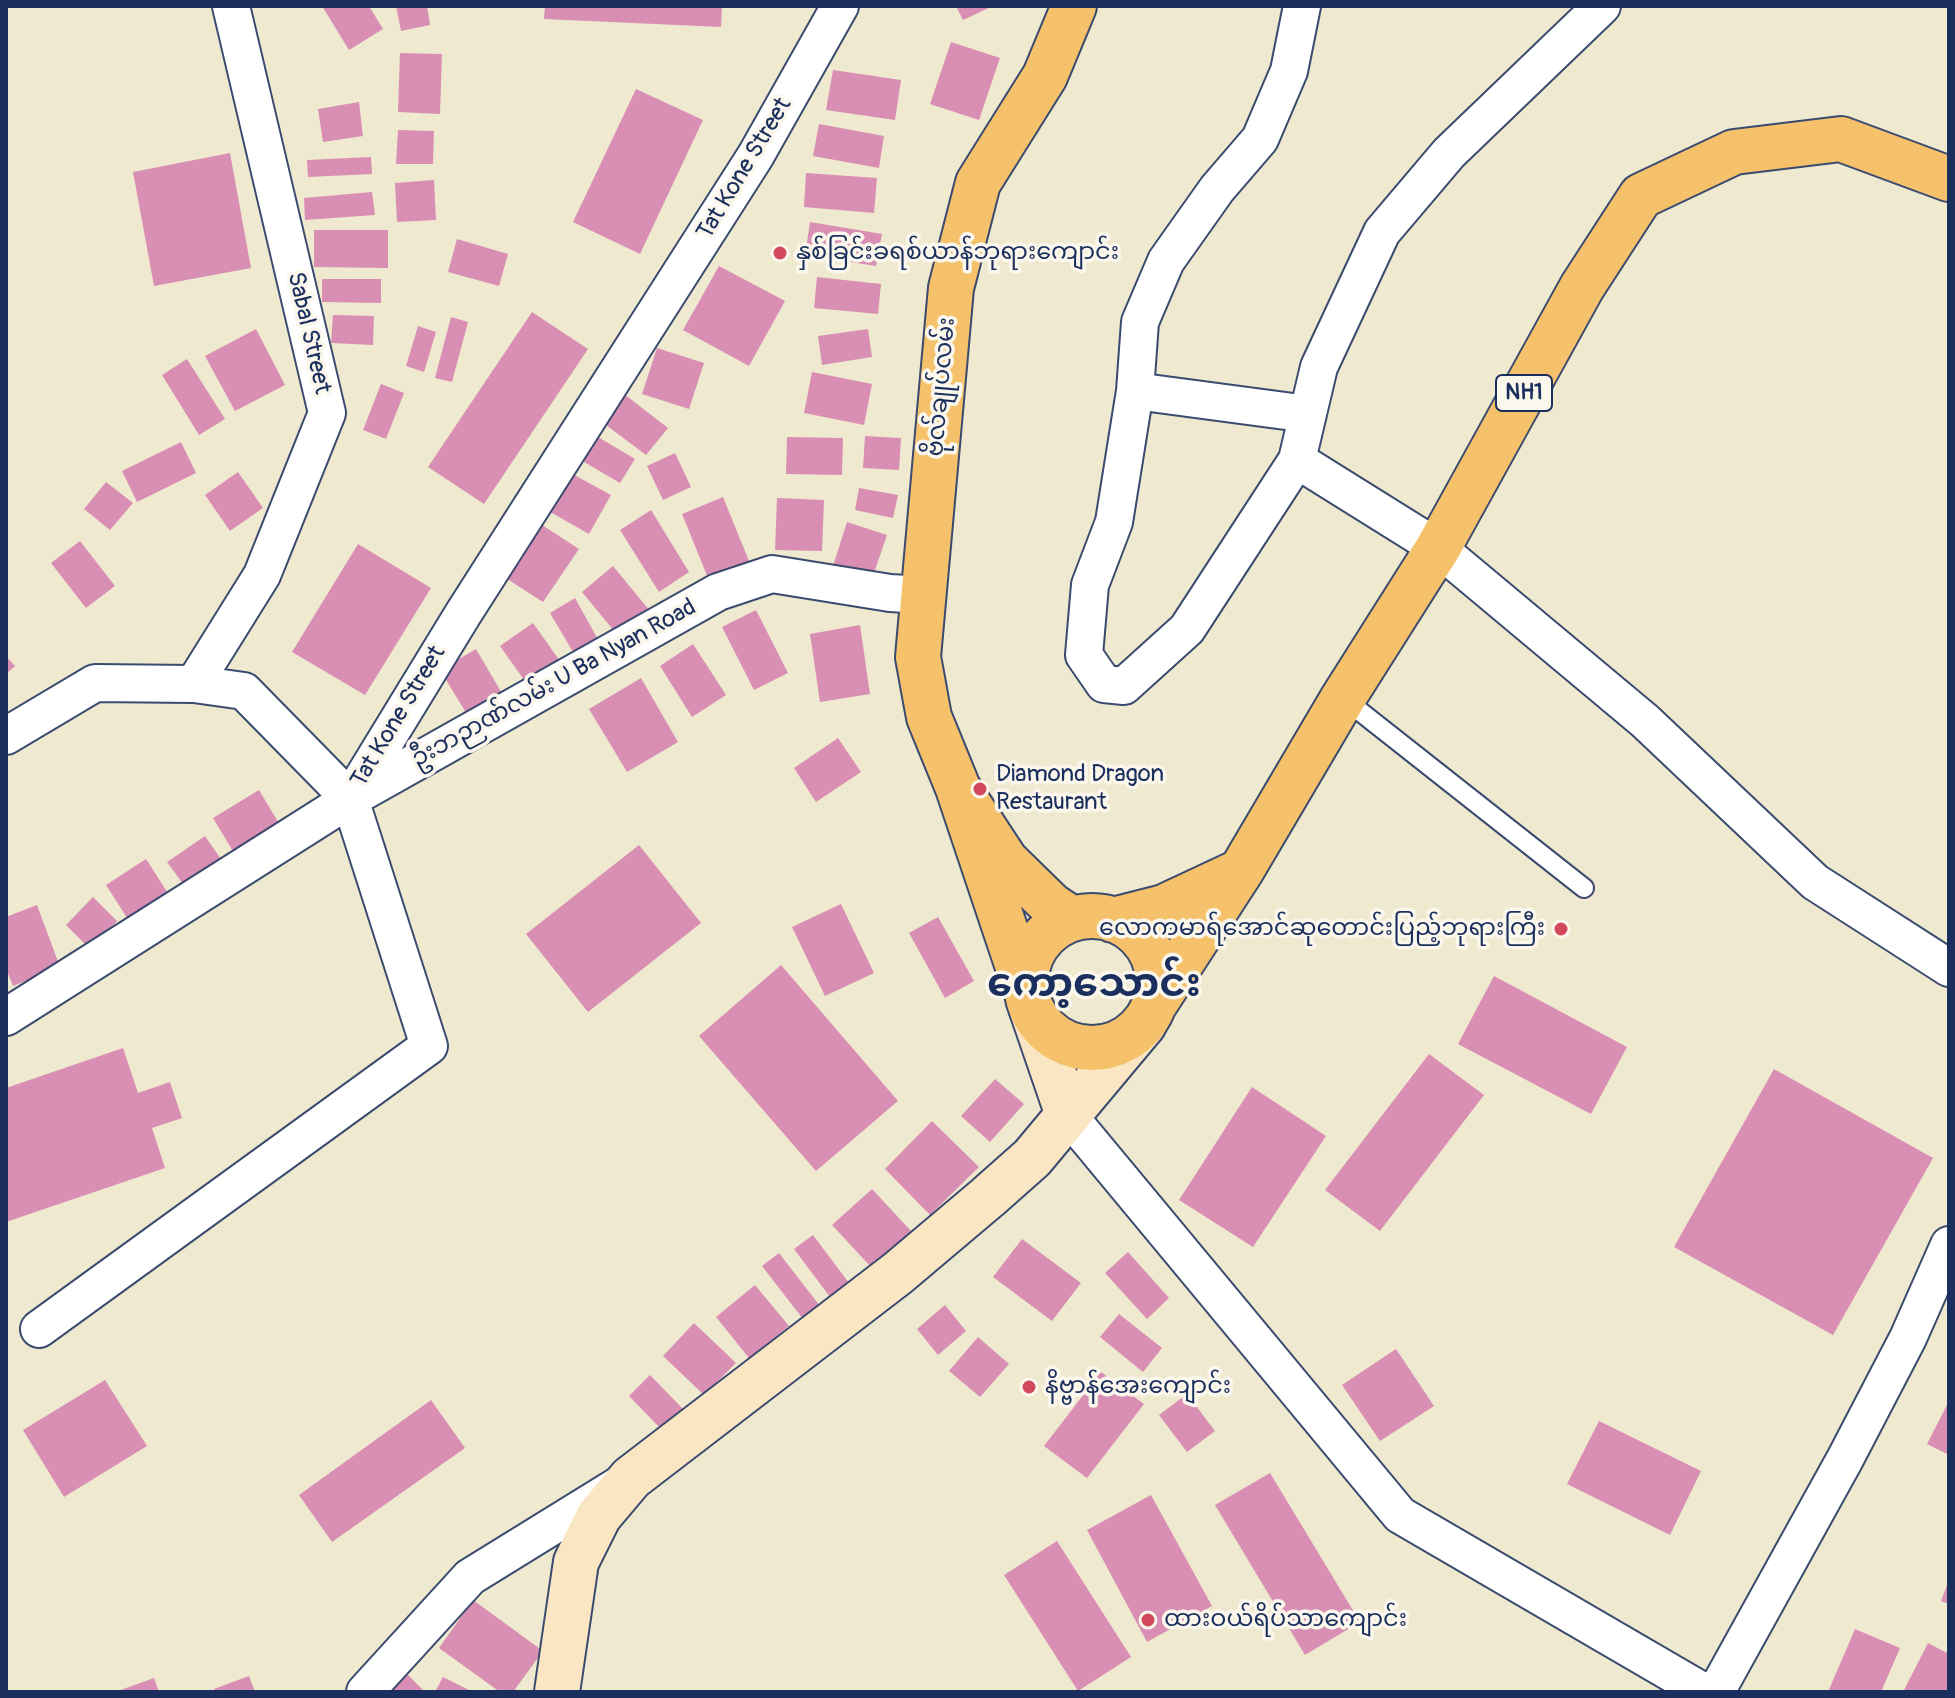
<!DOCTYPE html>
<meta charset="utf-8">
<style>
body{margin:0}
#map{position:relative;width:1955px;height:1698px;overflow:hidden;background:#efe9cf;font-family:Pangolin,sans-serif}
canvas{display:block}
.frame{position:absolute;inset:0;border:8px solid #1b2f5e;pointer-events:none}
</style>
<div id="map">
<canvas width="1955" height="1698"></canvas>
<div class="frame"></div>
</div>
<script>
const ctx = document.querySelector('canvas').getContext('2d');
ctx.lineJoin = 'round';
function fillPath(path, color) {
  ctx.fillStyle = color;
  ctx.fill(path, 'evenodd');
}
function toPath(rows) {
  const path = new Path2D();
  for (const r of rows) {
    if (r.length === 3) {
      path.moveTo(r[0] + r[2], r[1]);
      path.arc(r[0], r[1], r[2], 0, 2 * Math.PI);
      continue;
    }
    path.moveTo(r[0], r[1]);
    for (let i = 2; i < r.length; i += 2) path.lineTo(r[i], r[i + 1]);
  }
  return path;
}
function trace(path, color, width, dash) {
  ctx.strokeStyle = color;
  ctx.lineWidth = width;
  ctx.lineCap = dash ? 'butt' : 'round';
  ctx.setLineDash(dash || []);
  ctx.stroke(path);
}
function drawText(font, color, halo, rows, align = 'center') {
  ctx.font = font + ' Pangolin,"Noto Sans Myanmar",sans-serif';
  ctx.lineWidth = 7;
  ctx.setLineDash([]);
  ctx.textBaseline = 'middle';
  ctx.strokeStyle = halo;
  ctx.fillStyle = color;
  for (const [text, x, y, turn = 0] of rows) {
    ctx.save();
    ctx.translate(x, y);
    ctx.rotate((+turn || 0) * Math.PI / 180);
    ctx.textAlign = isNaN(turn) ? turn : align;
    if (halo) ctx.strokeText(text, 0, 0);
    ctx.fillText(text, 0, 0);
    ctx.restore();
  }
}
const building = toPath([
 [322,6,369,6,383,29,349,50],
 [396,6,427,6,430,25,401,31],
 [545,6,722,6,721,27,544,19],
 [956,6,993,6,963,20],
 [951,42,1000,58,979,120,930,104],
 [400,53,442,54,440,114,398,112],
 [833,70,901,80,895,120,826,110],
 [636,89,703,120,640,254,573,222],
 [359,102,363,136,323,142,318,109],
 [819,124,884,136,879,168,813,156],
 [398,130,434,131,433,164,396,164],
 [230,153,251,268,154,286,133,172],
 [371,157,372,174,308,177,307,160],
 [806,173,877,178,874,213,804,207],
 [434,180,436,220,397,222,395,183],
 [372,192,375,215,305,220,304,198],
 [810,222,882,234,876,266,805,255],
 [314,230,388,230,388,268,314,267],
 [457,239,508,254,499,286,448,272],
 [719,266,785,301,749,366,683,330],
 [817,277,881,284,878,314,814,308],
 [322,279,381,279,381,303,322,302],
 [532,312,588,349,484,504,428,467],
 [333,315,374,316,373,345,331,343],
 [451,317,468,322,452,382,435,378],
 [418,326,436,332,424,372,406,366],
 [256,329,285,385,235,411,205,356],
 [868,329,872,357,822,365,818,336],
 [657,348,704,363,689,409,642,394],
 [187,359,225,419,199,435,162,375],
 [812,372,872,384,864,425,804,413],
 [381,384,404,393,386,439,363,430],
 [624,394,668,428,646,455,602,422],
 [593,434,635,459,620,483,579,459],
 [865,436,901,438,899,470,863,468],
 [787,437,843,438,842,475,786,474],
 [181,442,196,473,137,502,122,471],
 [675,453,691,487,663,500,647,466],
 [567,471,611,495,589,534,545,509],
 [238,472,263,508,230,531,205,495],
 [106,482,133,503,110,530,84,509],
 [859,488,898,495,893,518,855,510],
 [723,497,749,561,708,578,682,514],
 [777,498,824,500,822,551,775,550],
 [651,510,689,572,659,592,620,530],
 [536,521,579,549,543,602,501,575],
 [847,522,887,535,872,579,833,566],
 [80,541,115,586,86,608,51,563],
 [358,544,431,588,365,695,292,652],
 [613,566,650,611,619,637,582,592],
 [575,598,600,643,576,657,550,613],
 [756,610,788,673,754,690,722,627],
 [533,623,562,664,529,687,500,646],
 [860,625,870,694,820,702,810,634],
 [693,644,726,695,692,717,660,666],
 [476,649,503,695,468,716,440,670],
 [6,656,15,666,6,674],
 [641,678,678,742,627,772,589,709],
 [838,738,861,772,816,802,794,768],
 [259,790,280,825,234,853,213,818],
 [205,836,223,862,186,888,167,862],
 [639,845,701,923,588,1012,526,934],
 [146,859,171,898,131,924,106,885],
 [93,897,117,921,90,949,66,925],
 [841,904,874,973,825,996,792,927],
 [37,905,60,967,13,986,6,968,6,917],
 [938,917,974,981,945,998,909,933],
 [781,965,898,1101,816,1171,699,1036],
 [1494,976,1627,1047,1591,1114,1458,1044],
 [123,1048,138,1093,170,1082,182,1118,152,1128,165,1168,6,1222,6,1088],
 [1429,1054,1484,1095,1380,1231,1325,1190],
 [1774,1069,1933,1158,1833,1335,1674,1247],
 [995,1079,1024,1104,990,1142,961,1116],
 [1252,1087,1326,1136,1253,1247,1179,1200],
 [932,1121,979,1167,930,1215,885,1169],
 [872,1189,911,1231,871,1267,832,1225],
 [813,1235,849,1283,830,1297,794,1249],
 [1022,1239,1081,1283,1052,1321,993,1277],
 [1128,1252,1169,1298,1147,1319,1105,1273],
 [779,1253,820,1306,803,1319,762,1266],
 [755,1285,789,1326,749,1358,716,1317],
 [945,1305,966,1331,938,1355,917,1329],
 [1119,1314,1162,1348,1143,1372,1100,1337],
 [694,1323,736,1363,704,1395,663,1356],
 [978,1337,1009,1364,980,1397,949,1371],
 [1396,1349,1434,1406,1380,1441,1342,1385],
 [1101,1372,1144,1404,1087,1478,1044,1446],
 [650,1375,683,1409,662,1430,629,1396],
 [105,1380,147,1446,64,1497,23,1430],
 [1187,1394,1215,1431,1187,1452,1159,1415],
 [431,1400,465,1448,332,1542,299,1495],
 [1949,1401,1949,1455,1927,1444],
 [1599,1421,1701,1471,1670,1535,1567,1484],
 [1270,1473,1360,1622,1305,1655,1215,1505],
 [1151,1495,1212,1606,1147,1642,1087,1530],
 [1057,1541,1131,1657,1078,1691,1004,1575],
 [1949,1580,1949,1604,1941,1601],
 [473,1600,543,1651,513,1692,500,1692,439,1648],
 [1855,1629,1900,1648,1881,1692,1828,1692],
 [1928,1643,1949,1654,1949,1692,1903,1692],
 [403,1670,424,1691,423,1692,379,1692],
 [249,1676,255,1692,215,1692,214,1689],
 [443,1677,473,1692,435,1692],
 [154,1678,159,1692,115,1692]
]);
const lane = toPath([
 [1343,698,1584,888]
]);
const street = toPath([
 [1302,6,1289,71,1260,139,1217,189,1166,261,1140,322,1135,391,1114,522,1090,585,1084,655,1104,684,1124,686,1187,629,1297,460,1319,367,1382,232,1449,153,1602,6],
 [1135,391,1308,414],
 [1297,460,1438,548,1645,721,1815,882,1949,968],
 [194,684,262,575,327,413,231,6],
 [6,736,95,683,194,684,244,691,350,799,718,592,772,574,890,593,923,595],
 [6,1017,350,799,463,614,756,155,840,6],
 [1068,1115,1400,1515,1704,1692],
 [39,1329,429,1046,350,799],
 [365,1692,470,1577,619,1485],
 [1716,1692,1845,1459,1908,1338,1949,1245]
]);
const secondary = toPath([
 [1032,1010,1068,1115],
 [557,1692,576,1562,599,1516,631,1478,898,1273,988,1197,1032,1158,1144,1024]
]);
const highway = toPath([
 [958,788,929,717,918,657,951,288,978,183,1045,76,1074,6],
 [1092,982,66],
 [1113,920,1164,907,1241,871],
 [1025,988,958,788,1006,861,1051,905,1072,919],
 [1154,1005,1241,871,1343,698,1438,548,1582,287,1641,196,1734,152,1841,139,1949,179]
]);
const markers = [
 [780,253,8,"#d1495b"],
 [980,789,8,"#d1495b"],
 [1561,929,8,"#d1495b"],
 [1029,1387,8,"#d1495b"],
 [1148,1620,8,"#d1495b"]
];
const shields = [
 [1524,393,56]
];
const shieldNames = [
 ["NH1",1524,393]
];
const streetNames = [
 ["Tat Kone Street",745,169,-59],
 ["Sabal Street",308,333,77],
 ["ဗိုလ်ချုပ်လမ်း",942,387,-85],
 ["ဦးဘဉာဏ်လမ်း U Ba Nyan Road",554,684,-29],
 ["Tat Kone Street",399,717,-59]
];
const poiNames = [
 ["နှစ်ခြင်းခရစ်ယာန်ဘုရားကျောင်း",796,253],
 ["Diamond Dragon",996,775],
 ["Restaurant",996,803],
 ["လောကမာရ်အောင်ဆုတောင်းပြည့်ဘုရားကြီး",1545,929,"right"],
 ["နိဗ္ဗာန်အေးကျောင်း",1045,1387],
 ["ထားဝယ်ရိပ်သာကျောင်း",1164,1620]
];
const townNames = [
 ["ကော့သောင်း",1094,986]
];
fillPath(building, '#d98fb3');
trace(lane, '#3b4b6f', 22);
trace(street, '#3b4b6f', 40);
trace(secondary, '#3b4b6f', 48);
trace(highway, '#3b4b6f', 48);
trace(lane, '#fff', 18);
trace(street, '#fff', 36);
trace(secondary, '#fbe6c4', 44);
trace(highway, '#f5c16b', 44);
for (const [x, y, r, color] of markers) {
  const dot = new Path2D();
  dot.arc(x, y, r, 0, 2 * Math.PI);
  ctx.fillStyle = color;
  ctx.fill(dot);
  trace(dot, '#fbf7ec', 3);
}
for (const [x, y, w] of shields) {
  const box = new Path2D();
  box.roundRect(x - w / 2, y - 18, w, 36, 6);
  ctx.fillStyle = '#fbf7ec';
  ctx.fill(box);
  trace(box, '#1b2f5e', 2);
}
drawText('bold 22px', '#1b2f5e', null, shieldNames);
drawText('24px', '#1b2f5e', '#fbf7ec', streetNames);
drawText('24px', '#1b2f5e', '#fbf7ec', poiNames, 'left');
drawText('bold 40px', '#1b2f5e', '#fbf7ec', townNames);
</script>
